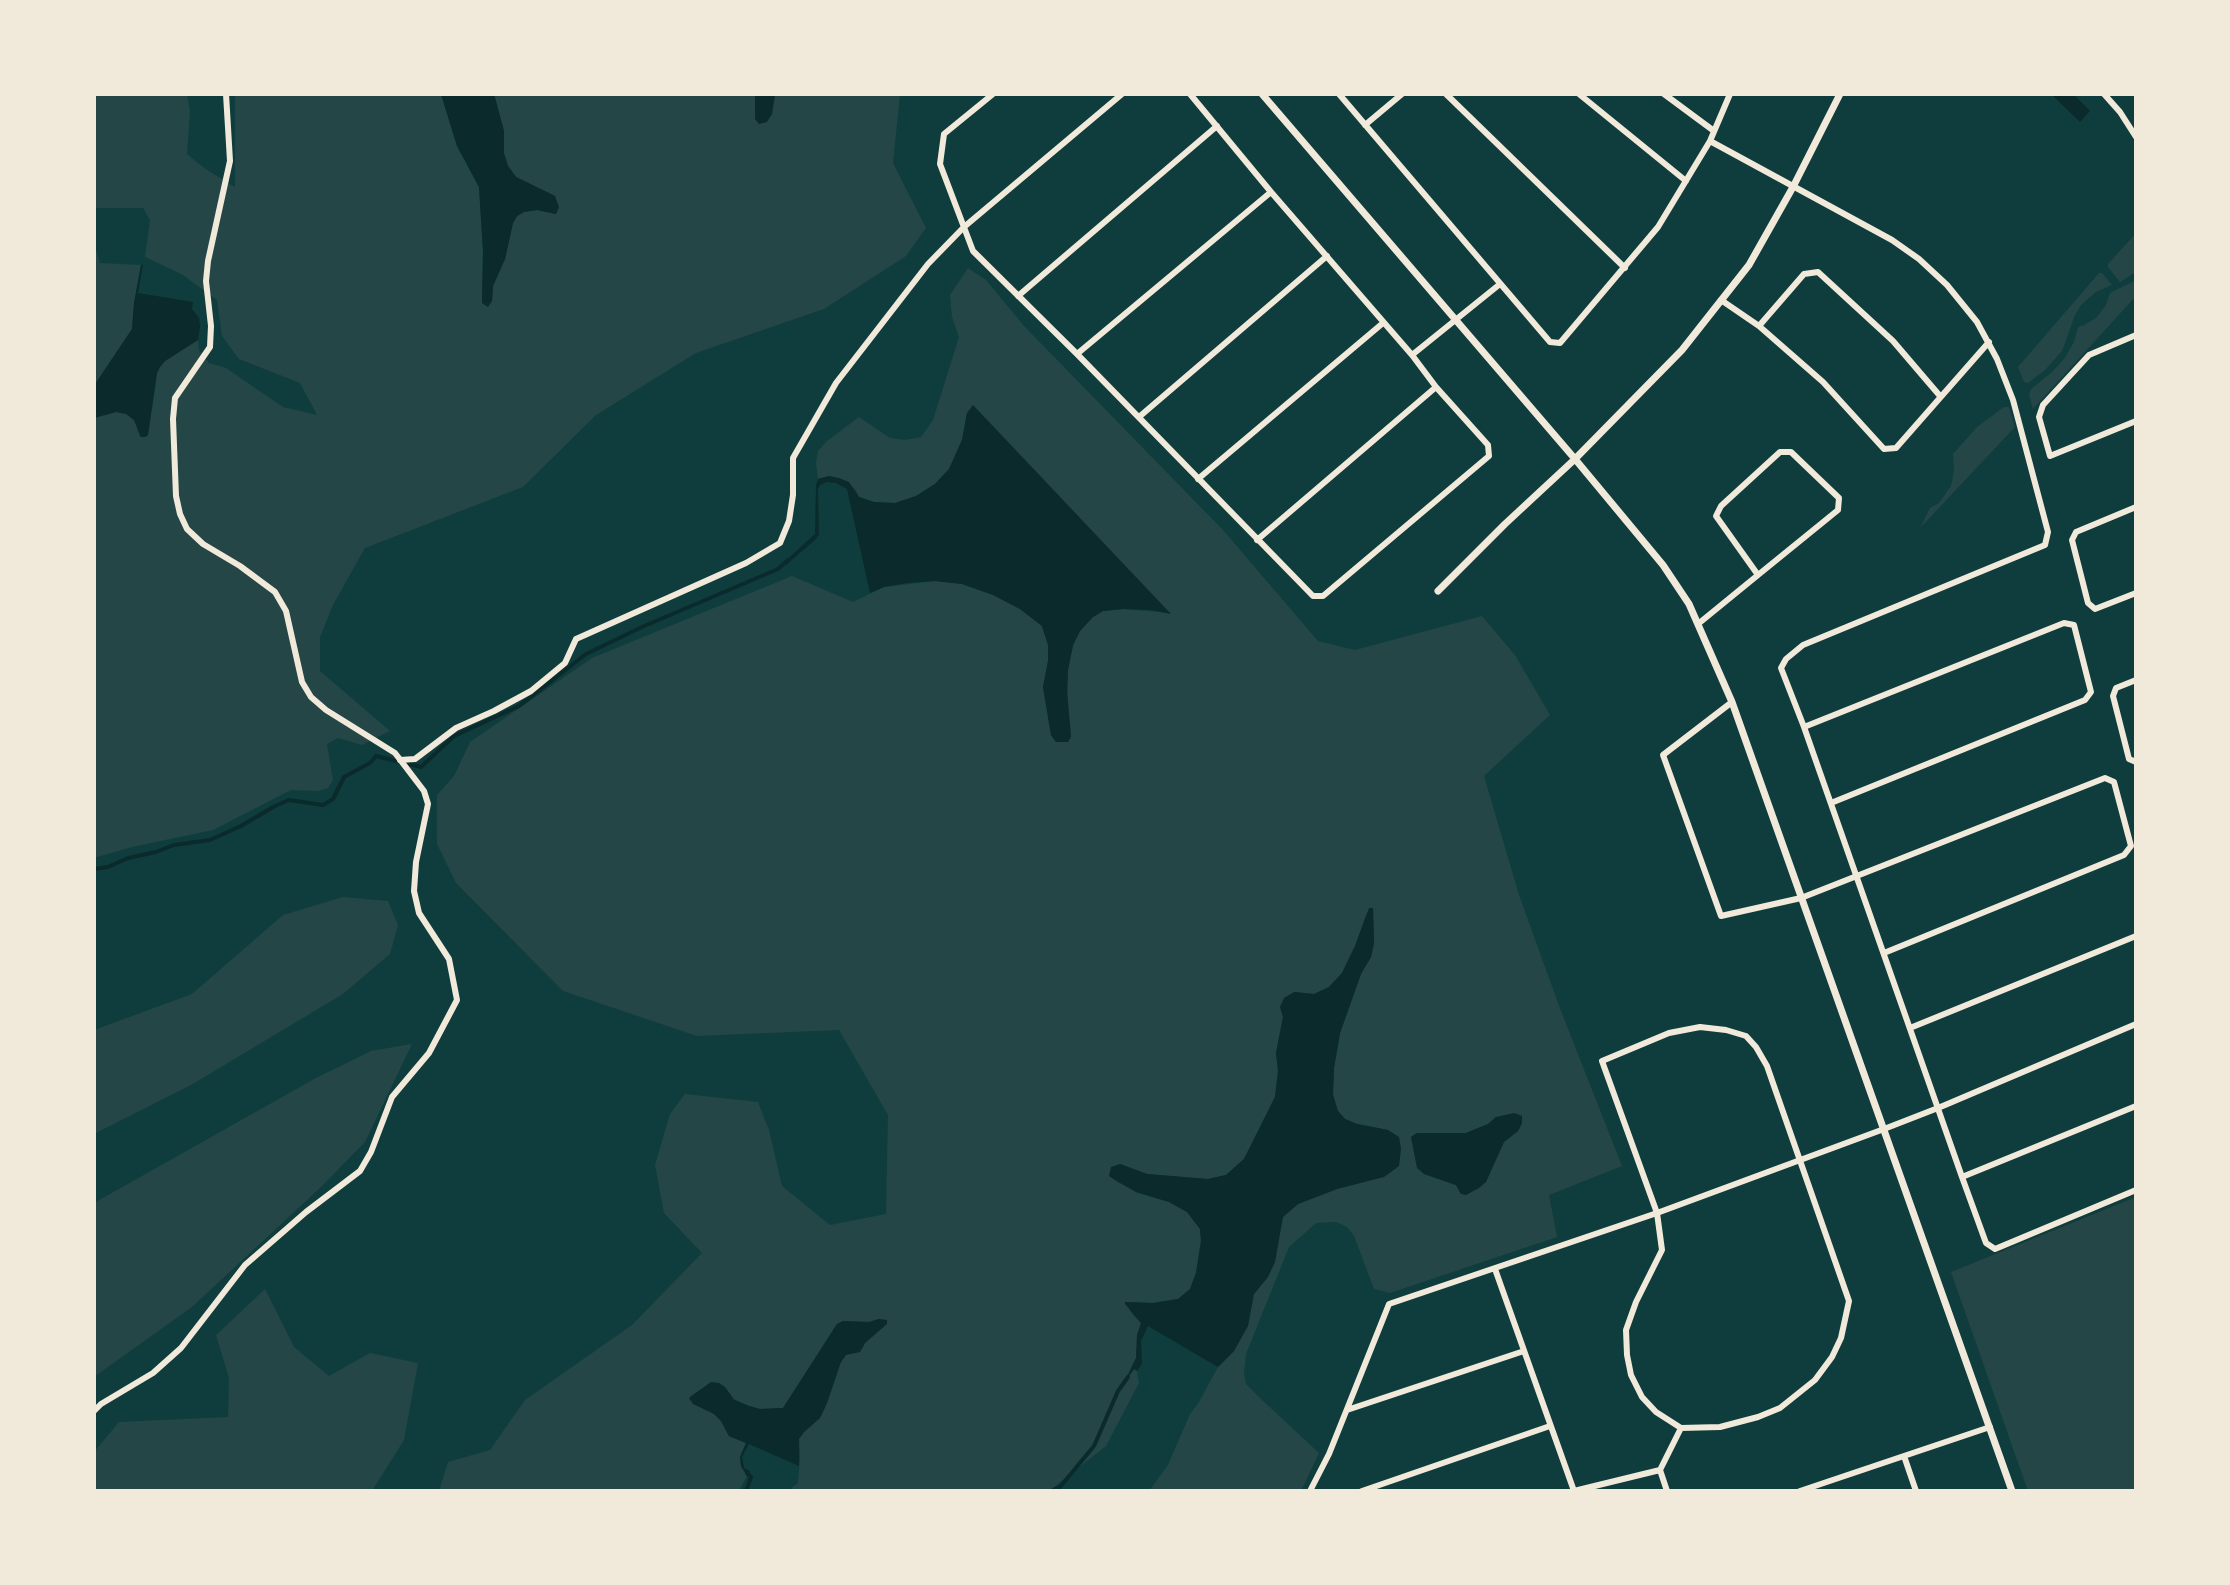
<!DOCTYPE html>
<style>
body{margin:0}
#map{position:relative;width:2230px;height:1585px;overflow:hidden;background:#0f3d3e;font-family:"Alegreya Sans",sans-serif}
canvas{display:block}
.frame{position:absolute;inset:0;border:96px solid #f1e9da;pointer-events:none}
</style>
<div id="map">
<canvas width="2230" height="1585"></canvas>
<div class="frame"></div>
</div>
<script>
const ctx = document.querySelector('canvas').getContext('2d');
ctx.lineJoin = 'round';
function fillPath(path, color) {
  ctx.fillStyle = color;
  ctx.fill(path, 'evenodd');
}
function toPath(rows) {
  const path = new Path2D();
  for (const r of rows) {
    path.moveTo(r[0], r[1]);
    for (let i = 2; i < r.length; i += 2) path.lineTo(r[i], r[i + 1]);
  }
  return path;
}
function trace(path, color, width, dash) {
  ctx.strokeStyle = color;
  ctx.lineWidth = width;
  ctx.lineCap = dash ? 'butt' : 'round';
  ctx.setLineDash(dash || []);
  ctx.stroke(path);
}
const green = toPath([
 [94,94,187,94,190,111,187,154,204,168,235,187,235,94,441,94,457,146,479,187,483,251,482,302,492,301,493,286,505,259,513,223,517,216,524,212,537,210,555,214,555,196,516,177,508,166,504,154,504,131,494,94,755,94,755,119,772,114,775,94,900,94,893,163,926,228,906,256,824,309,696,353,596,415,523,487,365,548,333,605,320,637,320,671,390,731,362,745,338,738,327,744,333,780,328,788,318,791,291,790,213,830,132,847,94,858,94,418,116,412,127,414,134,420,140,437,148,435,157,373,160,367,165,361,198,340,199,350,209,363,226,368,283,407,317,415,300,383,239,359,222,336,217,300,183,275,145,257,150,220,143,208,94,208],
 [2136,233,2136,272,2120,282,2108,267,2108,264],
 [94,243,100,263,141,265,134,303,132,329,94,388],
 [968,268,986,280,1024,326,1223,530,1318,641,1355,650,1482,616,1515,655,1550,715,1484,776,1519,895,1561,1011,1622,1166,1549,1195,1557,1237,1390,1293,1374,1289,1354,1236,1347,1227,1336,1222,1316,1223,1289,1247,1246,1354,1244,1374,1246,1384,1260,1398,1319,1453,1301,1491,1149,1491,1168,1465,1190,1414,1199,1402,1218,1367,1234,1351,1254,1294,1267,1277,1283,1217,1298,1204,1337,1189,1388,1130,1357,1124,1345,1119,1338,1112,1333,1095,1334,1068,1340,1033,1361,974,1371,957,1374,943,1373,908,1366,915,1355,946,1342,973,1329,987,1314,994,1294,992,1280,1007,1283,1017,1276,1053,1278,1071,1275,1097,1244,1159,1226,1175,1208,1179,1147,1174,1120,1164,1136,1192,1169,1202,1187,1212,1200,1229,1201,1241,1196,1273,1190,1289,1178,1299,1153,1303,1125,1302,1133,1315,1141,1323,1137,1335,1136,1358,1126,1377,1128,1378,1134,1369,1137,1371,1139,1383,1106,1446,1049,1491,788,1491,798,1483,800,1456,799,1439,804,1432,820,1418,827,1403,840,1362,846,1355,862,1349,865,1343,886,1324,879,1319,869,1322,843,1321,837,1324,783,1408,760,1409,749,1406,734,1399,725,1387,711,1383,692,1395,689,1399,714,1414,721,1421,729,1436,746,1443,740,1457,741,1466,747,1476,739,1491,439,1491,448,1462,490,1450,525,1400,632,1325,702,1253,664,1213,655,1165,670,1114,685,1094,758,1102,769,1130,782,1186,830,1225,886,1214,888,1115,839,1030,697,1036,563,991,456,883,437,844,437,795,454,776,470,742,592,658,792,576,853,602,884,587,935,581,962,584,993,595,1020,609,1042,626,1048,645,1048,661,1043,687,1051,735,1056,742,1071,730,1067,709,1068,670,1073,645,1080,631,1093,617,1103,611,1123,609,1170,613,967,413,962,440,949,469,935,484,916,496,895,503,874,502,859,497,855,489,829,476,818,479,816,463,818,451,827,441,859,417,890,438,905,440,921,437,933,420,959,337,952,317,950,295],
 [1496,1117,1522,1123,1518,1131,1504,1142,1495,1158,1461,1194,1456,1185,1424,1174,1411,1137,1417,1133,1466,1133,1488,1124],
 [2099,273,2102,273,2112,285,2096,292,2081,305,2075,315,2062,351,2045,370,2028,383,2024,382,2018,367],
 [2136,280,2136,296,2033,409,2029,395,2031,389,2052,372,2064,359,2074,342,2078,327,2084,325,2096,318,2106,305,2110,293],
 [2004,407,2009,407,2015,427,1920,528,1930,508,1939,503,1951,486,1954,470,1953,454,1977,427],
 [343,897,388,901,398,925,390,954,343,994,191,1085,94,1134,94,1030,192,994,283,915],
 [412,1044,365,1142,321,1187,192,1307,94,1377,94,1203,316,1078,371,1051],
 [2136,1197,2136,1491,2028,1491,1951,1272],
 [265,1289,294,1347,329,1376,370,1353,418,1363,404,1440,372,1491,94,1491,94,1452,119,1422,228,1417,229,1378,216,1335]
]);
const water = toPath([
 [441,94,494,94,504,131,504,153,508,166,516,177,555,196,559,207,556,214,537,210,524,212,517,216,513,223,505,259,493,286,492,301,488,307,482,303,483,251,479,187,457,146],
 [755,94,775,94,772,114,767,122,759,124,755,119],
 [2051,94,2073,94,2090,111,2080,122],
 [141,265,143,265,138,293,193,302,192,309,199,318,200,326,198,340,165,361,160,367,157,373,148,435,145,437,141,437,134,420,126,414,116,412,94,418,95,384,132,329,134,303],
 [973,405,1171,614,1151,610,1123,609,1103,611,1093,617,1080,631,1073,645,1068,670,1067,691,1071,737,1068,742,1056,742,1051,735,1043,687,1048,661,1048,645,1042,626,1020,609,993,595,962,584,935,581,907,583,884,587,870,593,847,489,836,483,827,482,820,485,818,489,819,534,816,539,786,565,783,563,815,534,816,485,818,479,829,476,839,478,849,482,859,497,874,502,895,503,916,496,935,484,949,469,962,440,967,413],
 [1369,908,1373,908,1374,943,1371,957,1361,974,1340,1033,1334,1068,1333,1095,1338,1111,1345,1119,1357,1124,1388,1130,1399,1137,1401,1149,1399,1166,1384,1177,1337,1189,1298,1204,1283,1217,1275,1262,1268,1277,1254,1294,1248,1326,1234,1351,1218,1367,1148,1326,1141,1341,1142,1364,1137,1371,1134,1369,1126,1380,1136,1358,1137,1335,1141,1323,1125,1304,1125,1302,1153,1303,1178,1299,1190,1289,1196,1273,1201,1241,1200,1229,1187,1212,1169,1202,1136,1192,1118,1182,1109,1176,1111,1167,1120,1164,1147,1174,1208,1179,1226,1175,1244,1159,1275,1097,1278,1071,1276,1053,1283,1017,1280,1007,1284,998,1294,992,1314,994,1329,987,1342,973,1355,946],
 [1514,1113,1522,1116,1522,1123,1518,1131,1504,1142,1486,1182,1479,1188,1466,1195,1461,1194,1456,1185,1424,1174,1417,1168,1411,1137,1417,1133,1466,1133,1488,1124,1496,1117],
 [879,1319,887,1320,887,1324,865,1343,860,1352,846,1355,841,1362,827,1403,820,1418,804,1432,799,1439,799,1466,749,1444,742,1457,744,1468,750,1471,747,1476,741,1466,740,1457,746,1443,729,1436,721,1421,714,1414,693,1404,689,1398,711,1382,719,1383,725,1387,734,1400,749,1406,760,1409,783,1408,837,1324,843,1321,869,1322]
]);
const stream = toPath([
 [94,869,108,867,128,858,156,852,174,845,210,840,241,826,275,806,289,800,323,805,333,799,344,777,370,763,376,756,421,767,454,736,519,706,586,654,642,627,778,569,788,560],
 [746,1491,751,1477,747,1473],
 [1051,1491,1060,1487,1094,1446,1118,1391,1128,1377]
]);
const minor = toPath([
 [993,94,944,134,940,164,973,251,1077,354,1313,596,1323,596,1489,456,1488,445,1436,387,1412,355,1271,192,1190,94],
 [1339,94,1550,342,1560,343,1658,227,1710,141,1730,94],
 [1446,94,1625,268],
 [1579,94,1686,181],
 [1664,94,1714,131],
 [2104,94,2120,112,2136,137],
 [1365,125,1402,94],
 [1710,141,1892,240,1919,259,1947,285,1977,322,1997,359,2013,400,2048,532,2045,545,1803,645,1786,659,1781,668,1804,727,1962,1177],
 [1018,296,1217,126],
 [1721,300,1759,326,1823,382,1884,449,1896,448,1989,342],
 [1759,326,1804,274,1818,272,1893,341,1940,396],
 [2136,335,2089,355,2043,405,2039,417,2050,456,2136,421],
 [1077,354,1271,192],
 [1412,355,1500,284],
 [1139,417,1327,256],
 [1198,479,1383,323],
 [2136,507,2076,532,2072,540,2088,603,2095,609,2136,593],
 [1257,540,1436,387],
 [1698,624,1758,575,1838,510,1839,498,1791,452,1780,452,1721,506,1716,516,1758,575],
 [2136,680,2116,688,2113,696,2129,759,2136,762],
 [1732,702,1663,755,1721,916,1801,898,2105,778,2114,782,2131,846,2124,855,1884,953],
 [1804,727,2064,623,2074,625,2091,692,2085,700,1831,803],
 [400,760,415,759,456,728,494,711,531,691,565,663,576,639,746,563,780,543,789,521,793,495,793,458,836,383,928,264,964,227,1122,94],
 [1700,1027,1726,1030,1746,1036,1756,1047,1767,1066,1849,1301,1841,1338,1832,1357,1815,1380,1780,1408,1758,1417,1720,1427,1681,1428,1656,1412,1642,1397,1631,1375,1627,1355,1626,1330,1636,1302,1662,1250,1657,1213,1602,1061,1669,1033,1700,1027],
 [1910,1028,2136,936],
 [2136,1106,1962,1177,1986,1243,1995,1249,2136,1190],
 [1495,1269,1574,1491],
 [1347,1410,1524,1351],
 [94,1411,101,1404,153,1373,181,1348,245,1265,306,1212,360,1171,371,1152,392,1097,429,1053,457,1000,449,959,419,913,414,891,416,862,428,804,424,791,395,753,326,710,311,697,302,682,286,611,275,592,240,566,203,544,187,529,180,514,176,496,173,419,175,398,210,347,211,326,206,281,208,261,230,161,226,94],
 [1904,1456,1916,1491],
 [1310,1491,1329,1454,1389,1304,1657,1213,1884,1129,1938,1108,2136,1024],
 [1362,1491,1550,1426],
 [1574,1491,1660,1470],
 [1667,1491,1660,1470,1681,1428],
 [1800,1491,1990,1427]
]);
const tertiary = toPath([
 [1262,94,1575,459,1663,565,1689,604,1732,702,2012,1491],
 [1438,591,1505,524,1575,459,1682,350,1749,265,1793,187,1840,94]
]);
fillPath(green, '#244646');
fillPath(water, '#0a2a2b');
trace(stream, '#0a2a2b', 4);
trace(minor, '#f1e9da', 6);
trace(tertiary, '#f1e9da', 7);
</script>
